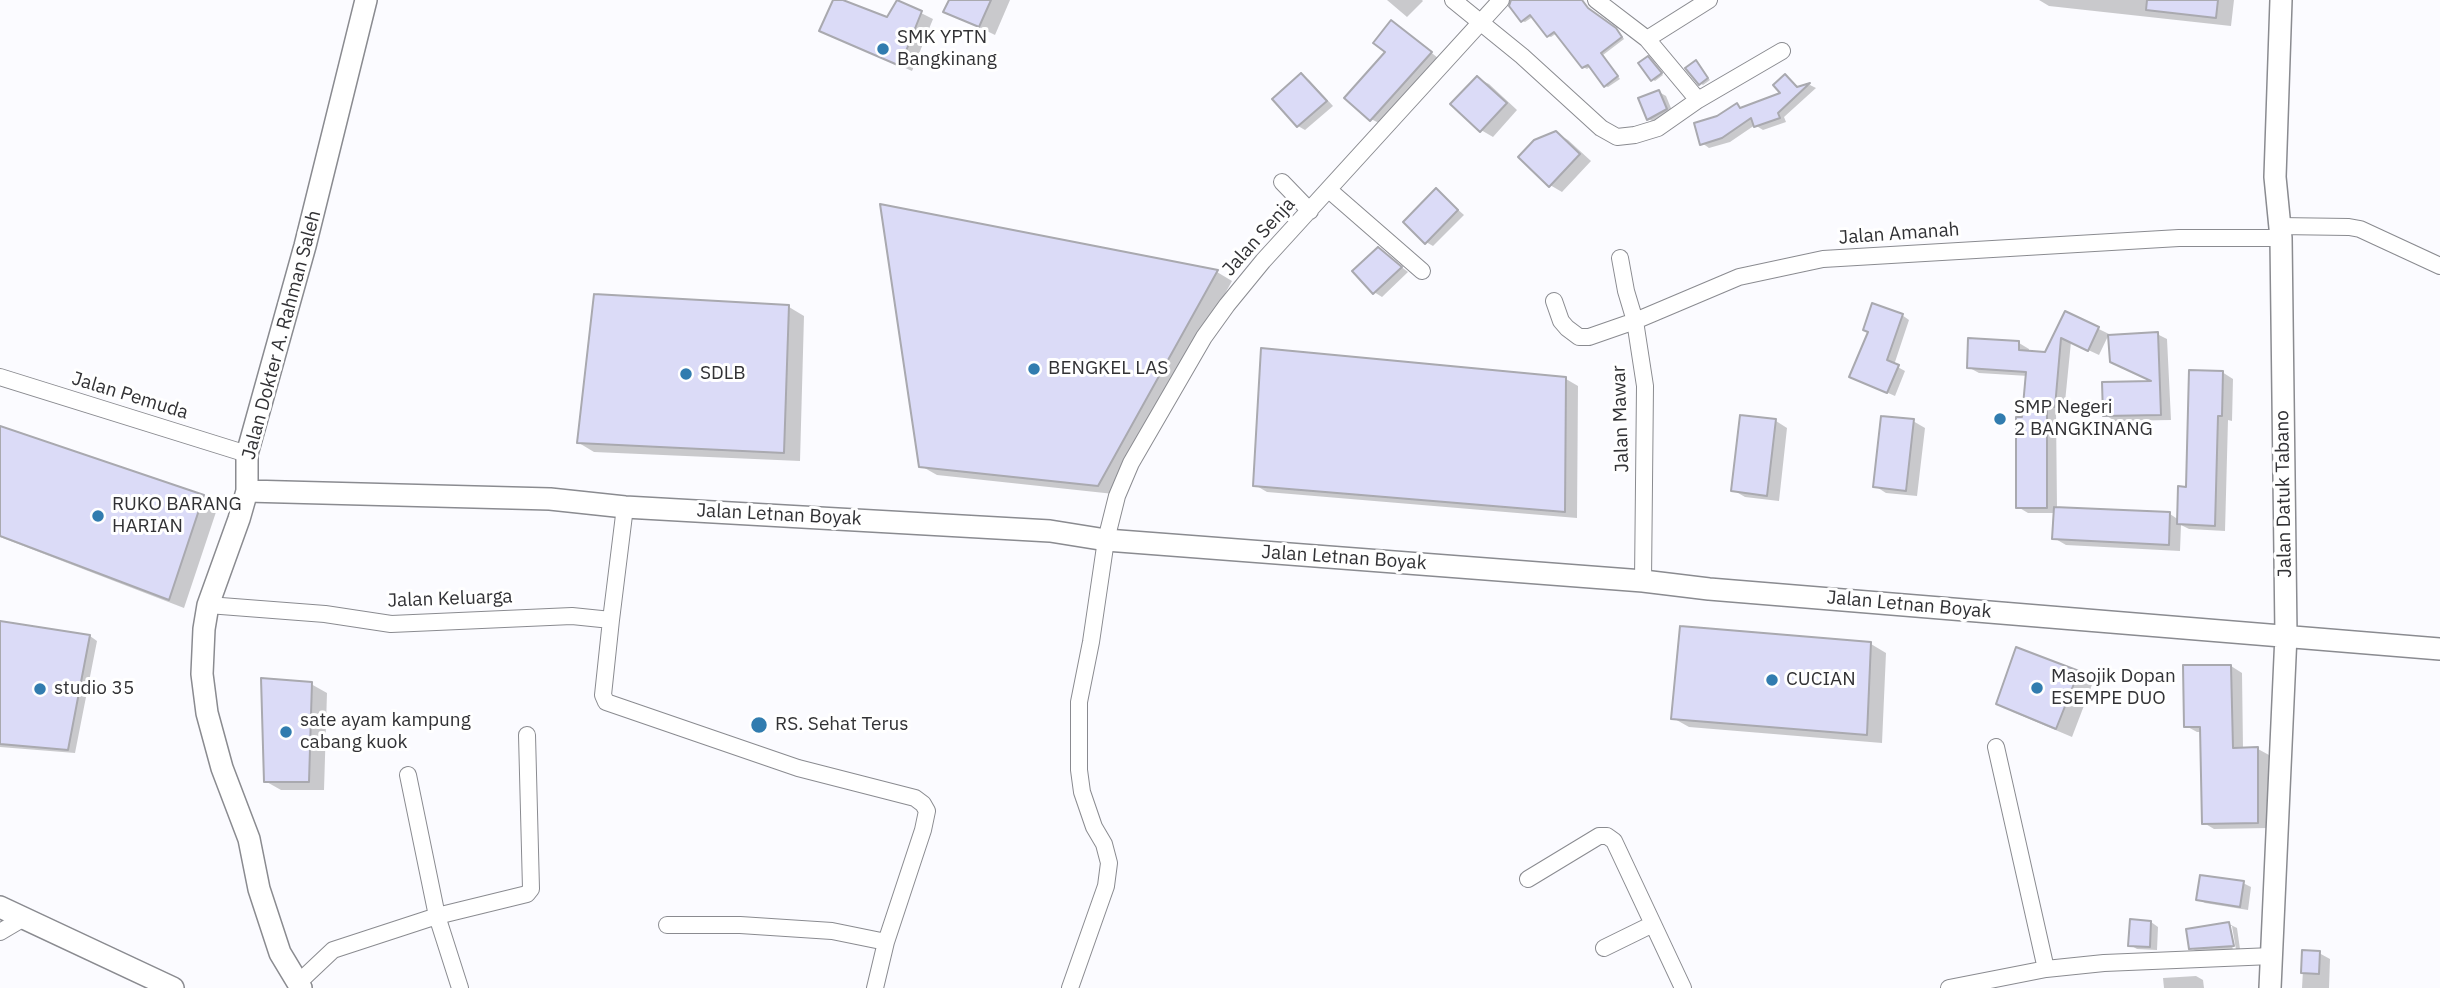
<!DOCTYPE html>
<style>
body{margin:0}
canvas{display:block;background:#fbfbff}
</style>
<canvas width="2440" height="988"></canvas>
<script>
const ctx = document.querySelector('canvas').getContext('2d');
ctx.lineJoin = 'round';
function fillPath(path, color) {
  ctx.fillStyle = color;
  ctx.fill(path, 'evenodd');
}
function toPath(rows) {
  const path = new Path2D();
  for (const r of rows) {
    path.moveTo(r[0], r[1]);
    for (let i = 2; i < r.length; i += 2) path.lineTo(r[i], r[i + 1]);
  }
  return path;
}
function trace(path, color, width, dash) {
  ctx.strokeStyle = color;
  ctx.lineWidth = width;
  ctx.lineCap = dash ? 'butt' : 'round';
  ctx.setLineDash(dash || []);
  ctx.stroke(path);
}
function drawText(font, color, halo, rows, align = 'center') {
  ctx.font = font + ' "IBM Plex Sans",sans-serif';
  ctx.lineWidth = 6;
  ctx.setLineDash([]);
  ctx.textBaseline = 'middle';
  ctx.strokeStyle = halo;
  ctx.fillStyle = color;
  for (const [text, x, y, turn = 0] of rows) {
    ctx.save();
    ctx.translate(x, y);
    ctx.rotate((+turn || 0) * Math.PI / 180);
    ctx.textAlign = isNaN(turn) ? turn : align;
    if (halo) ctx.strokeText(text, 0, 0);
    ctx.fillText(text, 0, 0);
    ctx.restore();
  }
}
const shadow = toPath([
 [835,0,888,19,921,13,933,19,912,71,821,30],
 [950,0,1010,0,995,35,946,11],
 [1387,0,1422,0,1423,1,1407,17],
 [1519,0,1582,0,1591,12,1619,32,1624,39,1603,55,1620,79,1608,87,1605,86,1591,66,1587,69,1583,67,1557,33,1551,37,1548,36,1534,16,1525,22,1522,21],
 [2039,0,2234,0,2231,26,2049,6],
 [1399,27,1438,58,1379,123,1371,119,1387,51],
 [1651,60,1663,75,1655,81,1652,79],
 [1696,63,1710,80,1703,85,1700,83],
 [1302,75,1309,80,1333,106,1305,130,1298,126],
 [1785,76,1800,88,1810,85,1816,88,1784,117,1786,122,1763,130,1755,125,1730,142,1709,148,1702,143,1718,118,1737,105,1743,109,1783,94],
 [1477,78,1489,84,1517,110,1493,137,1481,130],
 [1659,92,1666,96,1673,113,1656,123,1648,119],
 [1556,133,1568,140,1591,161,1562,192,1550,185],
 [1436,190,1464,215,1433,246,1426,242],
 [883,206,1217,272,1232,281,1114,494,937,475,921,466],
 [1378,249,1408,272,1382,297,1374,292],
 [789,307,804,316,800,461,594,452,579,443],
 [2066,313,2109,334,2099,355,2071,342,2064,412,2056,411,2057,508,2170,514,2179,520,2222,372,2233,379,2232,421,2228,420,2225,531,2189,529,2181,525,2180,551,2066,545,2054,538,2055,513,2028,513,2018,507,2028,376,1979,373,1968,367,2019,343,2029,349,2029,353,2046,354],
 [1902,315,1909,320,1894,365,1905,371,1895,396,1859,380],
 [2157,334,2167,339,2171,420,2115,421,2105,415,2156,383],
 [1566,379,1578,386,1577,518,1267,492,1255,485],
 [1742,417,1776,421,1787,428,1779,501,1745,497,1733,490],
 [1913,421,1925,428,1917,496,1886,493,1875,486],
 [0,428,203,497,218,506,184,608,0,537],
 [0,623,90,636,97,641,75,753,0,747],
 [1871,644,1886,653,1882,743,1689,727,1673,718],
 [2231,666,2242,673,2243,749,2258,749,2269,755,2268,828,2214,829,2204,823,2202,732,2197,732,2186,726],
 [2078,673,2093,682,2072,737,2013,712,1998,703],
 [311,684,327,693,324,790,281,790,265,781],
 [2243,883,2251,887,2248,910,2205,903,2198,899],
 [2151,922,2158,927,2157,950,2137,949,2130,945],
 [2229,924,2237,928,2240,949,2236,950,2232,926,2228,926,2233,950,2198,952,2191,948],
 [2304,952,2319,953,2330,959,2329,988,2302,988],
 [2196,976,2203,980,2204,988,2164,988,2163,978]
]);
const building = toPath([
 [833,0,843,0,887,17,897,0,922,11,900,66,819,31,833,0],
 [949,0,991,0,979,27,943,12,949,0],
 [1511,0,1582,0,1588,8,1616,28,1622,37,1601,53,1618,76,1604,87,1588,65,1582,68,1554,32,1547,37,1530,15,1521,22,1509,6,1511,0],
 [2147,0,2218,0,2216,18,2146,10,2147,0],
 [1391,20,1432,52,1370,121,1344,98,1385,52,1373,43,1391,20],
 [1648,56,1662,73,1651,81,1638,63,1648,56],
 [1696,60,1708,78,1699,85,1685,68,1696,60],
 [1301,73,1327,101,1297,127,1272,99,1301,73],
 [1785,74,1797,87,1810,83,1778,113,1780,118,1754,127,1751,118,1722,138,1700,145,1694,123,1717,116,1737,103,1740,108,1780,93,1773,85,1785,74],
 [1477,76,1507,103,1480,132,1450,104,1477,76],
 [1659,90,1667,109,1647,120,1638,98,1659,90],
 [1556,131,1580,154,1549,187,1518,157,1534,140,1556,131],
 [1436,188,1458,210,1425,244,1403,222,1436,188],
 [880,204,1218,270,1098,486,919,467,880,204],
 [1378,247,1402,267,1373,294,1352,271,1378,247],
 [594,294,789,305,784,453,577,443,594,294],
 [1872,303,1903,314,1887,360,1899,365,1887,393,1849,377,1868,332,1863,330,1872,303],
 [2065,311,2099,327,2088,351,2061,338,2055,407,2047,406,2047,508,2016,508,2016,417,2022,417,2026,372,1967,368,1968,338,2019,341,2019,350,2045,352,2065,311],
 [2158,332,2161,415,2103,416,2102,382,2151,381,2110,362,2108,335,2158,332],
 [1261,348,1566,377,1565,512,1253,486,1261,348],
 [2189,370,2223,371,2222,416,2218,416,2215,526,2177,524,2178,486,2186,487,2189,370],
 [1740,415,1776,419,1767,496,1731,491,1740,415],
 [1881,416,1914,419,1906,491,1873,487,1881,416],
 [0,426,204,495,169,600,0,536,0,426],
 [2054,507,2170,512,2169,545,2052,539,2054,507],
 [0,621,90,635,68,750,0,744,0,621],
 [1680,626,1871,642,1867,735,1671,719,1680,626],
 [2016,647,2079,671,2056,729,1996,704,2016,647],
 [2183,665,2231,665,2233,748,2258,747,2258,823,2202,824,2200,727,2184,727,2183,665],
 [261,678,312,682,309,782,264,782,261,678],
 [2200,875,2244,881,2240,907,2196,900,2200,875],
 [2130,919,2151,921,2150,947,2128,946,2130,919],
 [2229,922,2234,946,2189,949,2186,929,2229,922],
 [2302,950,2320,951,2319,974,2301,973,2302,950]
]);
const street = toPath([
 [1453,0,1522,56,1601,128,1617,137,1635,135,1658,128,1698,100,1782,51],
 [1596,0,1647,39,1698,100],
 [1647,39,1709,0],
 [1282,182,1310,211],
 [1329,190,1422,271],
 [2279,226,2349,227,2360,229,2440,266],
 [1620,258,1626,291,1635,321,1645,386,1643,581],
 [1554,301,1561,321,1567,328,1579,337,1589,337,1635,321,1739,277,1823,259,2179,238,2281,238],
 [0,377,247,454],
 [625,507,611,620,603,695,606,702,798,768,915,798,923,804,927,811,923,830,886,942,875,988],
 [208,605,325,614,391,624,572,616,611,620],
 [1996,747,2046,969],
 [408,775,437,916,460,988],
 [1528,879,1599,836,1607,836,1614,841,1683,988],
 [667,925,740,925,832,931,886,942],
 [0,932,22,919],
 [1604,948,1653,924],
 [298,983,333,950,437,916,527,894,531,889,527,735],
 [1070,988,1106,886,1109,863,1104,844,1094,827,1082,792,1079,770,1079,702,1091,642,1106,540,1117,496,1131,463,1204,337,1227,305,1263,261,1501,0],
 [1949,988,2046,969,2104,963,2272,956]
]);
const secondary = toPath([
 [247,491,550,499,625,507,1050,531,1106,540,1643,581,1709,589,2440,649],
 [0,907,173,988],
 [301,988,280,953,259,889,249,839,222,768,207,713,202,674,204,629,208,605,239,519,247,491,247,454,305,246,366,0],
 [2270,988,2286,635,2281,238,2275,177,2281,0]
]);
const markers = [
 [883,49,7,"#317caf"],
 [1034,369,7,"#317caf"],
 [686,374,7,"#317caf"],
 [2000,419,7,"#317caf"],
 [98,516,7,"#317caf"],
 [1772,680,7,"#317caf"],
 [2037,688,7,"#317caf"],
 [40,689,7,"#317caf"],
 [759,725,9,"#317caf"],
 [286,732,7,"#317caf"]
];
const poiNames = [
 ["SMK YPTN",897,38],
 ["Bangkinang",897,60],
 ["BENGKEL LAS",1048,369],
 ["SDLB",700,374],
 ["SMP Negeri",2014,408],
 ["2 BANGKINANG",2014,430],
 ["RUKO BARANG",112,505],
 ["HARIAN",112,527],
 ["Masojik Dopan",2051,677],
 ["ESEMPE DUO",2051,699],
 ["CUCIAN",1786,680],
 ["studio 35",54,689],
 ["sate ayam kampung",300,721],
 ["cabang kuok",300,743],
 ["RS. Sehat Terus",775,725]
];
const streetNames = [
 ["Jalan Amanah",1899,234,-4],
 ["Jalan Senja",1259,237,-48],
 ["Jalan Dokter A. Rahman Saleh",282,335,-75],
 ["Jalan Pemuda",130,396,17],
 ["Jalan Mawar",1621,419,-92],
 ["Jalan Datuk Tabano",2284,494,-91],
 ["Jalan Letnan Boyak",779,515,3],
 ["Jalan Letnan Boyak",1344,558,4],
 ["Jalan Keluarga",450,599,-2],
 ["Jalan Letnan Boyak",1909,605,5]
];
fillPath(shadow, '#0003');
fillPath(building, '#dbdbf7');
trace(building, '#a9a9af', 2);
trace(street, '#8a8b90', 18);
trace(secondary, '#8a8b90', 24);
trace(street, '#fff', 16);
trace(secondary, '#fff', 21);
for (const [x, y, r, color] of markers) {
  const dot = new Path2D();
  dot.arc(x, y, r, 0, 2 * Math.PI);
  ctx.fillStyle = color;
  ctx.fill(dot);
  trace(dot, '#fff', 2.5);
}
drawText('19px', '#323235', '#fff', poiNames, 'left');
drawText('19px', '#323235', '#fff', streetNames);
</script>
